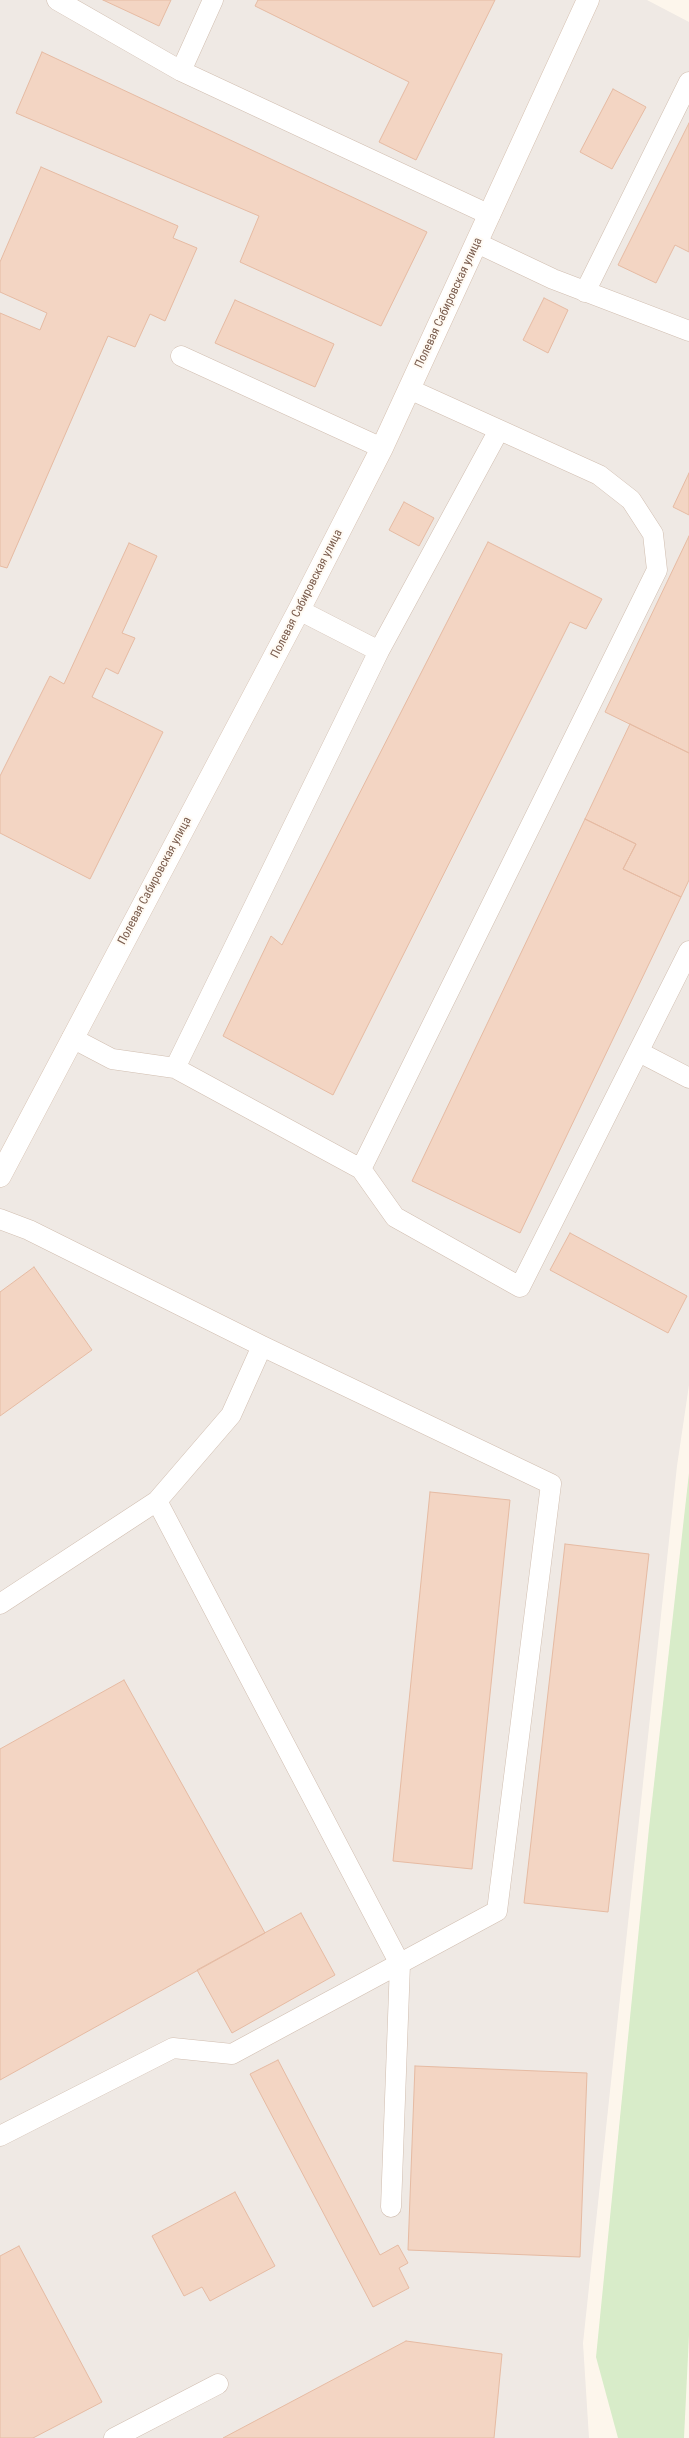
<!DOCTYPE html>
<meta charset="utf-8">
<style>
body{margin:0}
canvas{display:block;background:#fdf6ec}
</style>
<canvas width="689" height="2438"></canvas>
<script>
const ctx = document.querySelector('canvas').getContext('2d');
ctx.lineJoin = 'round';
function fillPath(path, color) {
  ctx.fillStyle = color;
  ctx.fill(path, 'evenodd');
}
function toPath(rows) {
  const path = new Path2D();
  for (const r of rows) {
    path.moveTo(r[0], r[1]);
    for (let i = 2; i < r.length; i += 2) path.lineTo(r[i], r[i + 1]);
  }
  return path;
}
function trace(path, color, width, dash) {
  ctx.strokeStyle = color;
  ctx.lineWidth = width;
  ctx.lineCap = dash ? 'butt' : 'round';
  ctx.setLineDash(dash || []);
  ctx.stroke(path);
}
function drawText(font, color, halo, rows, align = 'center') {
  ctx.font = font + ' "Roboto Condensed",sans-serif';
  ctx.lineWidth = 4;
  ctx.setLineDash([]);
  ctx.textBaseline = 'middle';
  ctx.strokeStyle = halo;
  ctx.fillStyle = color;
  for (const [text, x, y, turn = 0] of rows) {
    ctx.save();
    ctx.translate(x, y);
    ctx.rotate((+turn || 0) * Math.PI / 180);
    ctx.textAlign = isNaN(turn) ? turn : align;
    if (halo) ctx.strokeText(text, 0, 0);
    ctx.fillText(text, 0, 0);
    ctx.restore();
  }
}
const industrial = toPath([
 [0,0,647,0,689,22,689,1385,677,1466,583,2343,589,2438,0,2438]
]);
const green = toPath([
 [689,1473,689,2335,684,2438,618,2438,596,2357,649,1828]
]);
const building = toPath([
 [103,0,171,0,159,26,103,0],
 [258,0,495,0,416,160,379,142,409,82,255,6,258,0],
 [42,52,427,232,381,326,240,262,259,216,16,113,42,52],
 [613,89,646,107,612,169,580,152,613,89],
 [689,123,689,252,675,245,656,283,618,265,689,123],
 [41,167,178,226,173,238,197,248,165,321,150,314,135,347,108,336,7,568,0,566,0,313,40,330,47,313,0,292,0,262,41,167],
 [544,298,568,310,548,353,523,340,544,298],
 [235,300,334,344,315,387,215,343,235,300],
 [689,473,689,515,673,507,689,473],
 [404,502,434,518,419,546,389,530,404,502],
 [689,536,689,753,605,712,689,536],
 [488,542,602,599,586,629,570,622,333,1095,223,1036,271,936,282,945,488,542],
 [129,543,157,556,122,633,135,638,118,674,106,668,92,697,163,732,90,879,0,833,0,776,50,676,64,684,129,543],
 [630,724,689,753,689,880,681,897,623,869,636,844,585,819,630,724],
 [585,819,636,844,623,869,681,897,520,1233,412,1181,585,819],
 [570,1233,687,1296,668,1333,550,1270,570,1233],
 [34,1267,92,1350,0,1416,0,1292,34,1267],
 [430,1492,510,1500,472,1869,393,1861,430,1492],
 [565,1544,649,1554,608,1912,524,1903,565,1544],
 [124,1680,265,1933,0,2080,0,1749,124,1680],
 [301,1913,335,1975,232,2033,197,1970,301,1913],
 [278,2060,380,2255,398,2245,408,2263,399,2268,409,2288,373,2307,250,2074,278,2060],
 [415,2066,587,2073,580,2257,408,2250,415,2066],
 [235,2192,275,2266,210,2301,202,2287,184,2296,152,2236,235,2192],
 [19,2246,102,2402,33,2438,0,2438,0,2256,19,2246],
 [406,2341,502,2354,494,2438,223,2438,406,2341]
]);
const lane = toPath([
 [57,0,181,71,490,215],
 [181,71,213,0],
 [477,243,553,279,689,331],
 [585,292,689,82],
 [181,356,382,448],
 [379,651,499,430],
 [72,1038,112,1059,175,1068,361,1169,395,1217,520,1287,689,951],
 [639,1052,689,1078],
 [175,1068,379,651,299,610],
 [361,1169,657,570,653,534,631,500,599,475,409,389],
 [0,1219,29,1230,262,1346,551,1484,497,1911,232,2054,173,2048,0,2136],
 [157,1501,400,1964,391,2207],
 [0,1604,157,1501,231,1415,262,1346],
 [114,2438,218,2384]
]);
const secondary = toPath([
 [0,1176,299,610,382,448,588,0]
]);
const streetNames = [
 ["Полевая Сабировская улица",449,303,-65],
 ["Полевая Сабировская улица",307,594,-63],
 ["Полевая Сабировская улица",155,881,-62]
];
fillPath(industrial, '#efe9e4');
fillPath(green, '#d8ecc9');
fillPath(building, '#f3d5c3');
trace(building, '#e6bba3', 1);
trace(lane, '#d1beb0', 21);
trace(secondary, '#d6c0b0', 23);
trace(lane, '#fff', 20);
trace(secondary, '#fff', 22);
drawText('12px', '#7a5c4d', '#fffaf3', streetNames);
</script>
